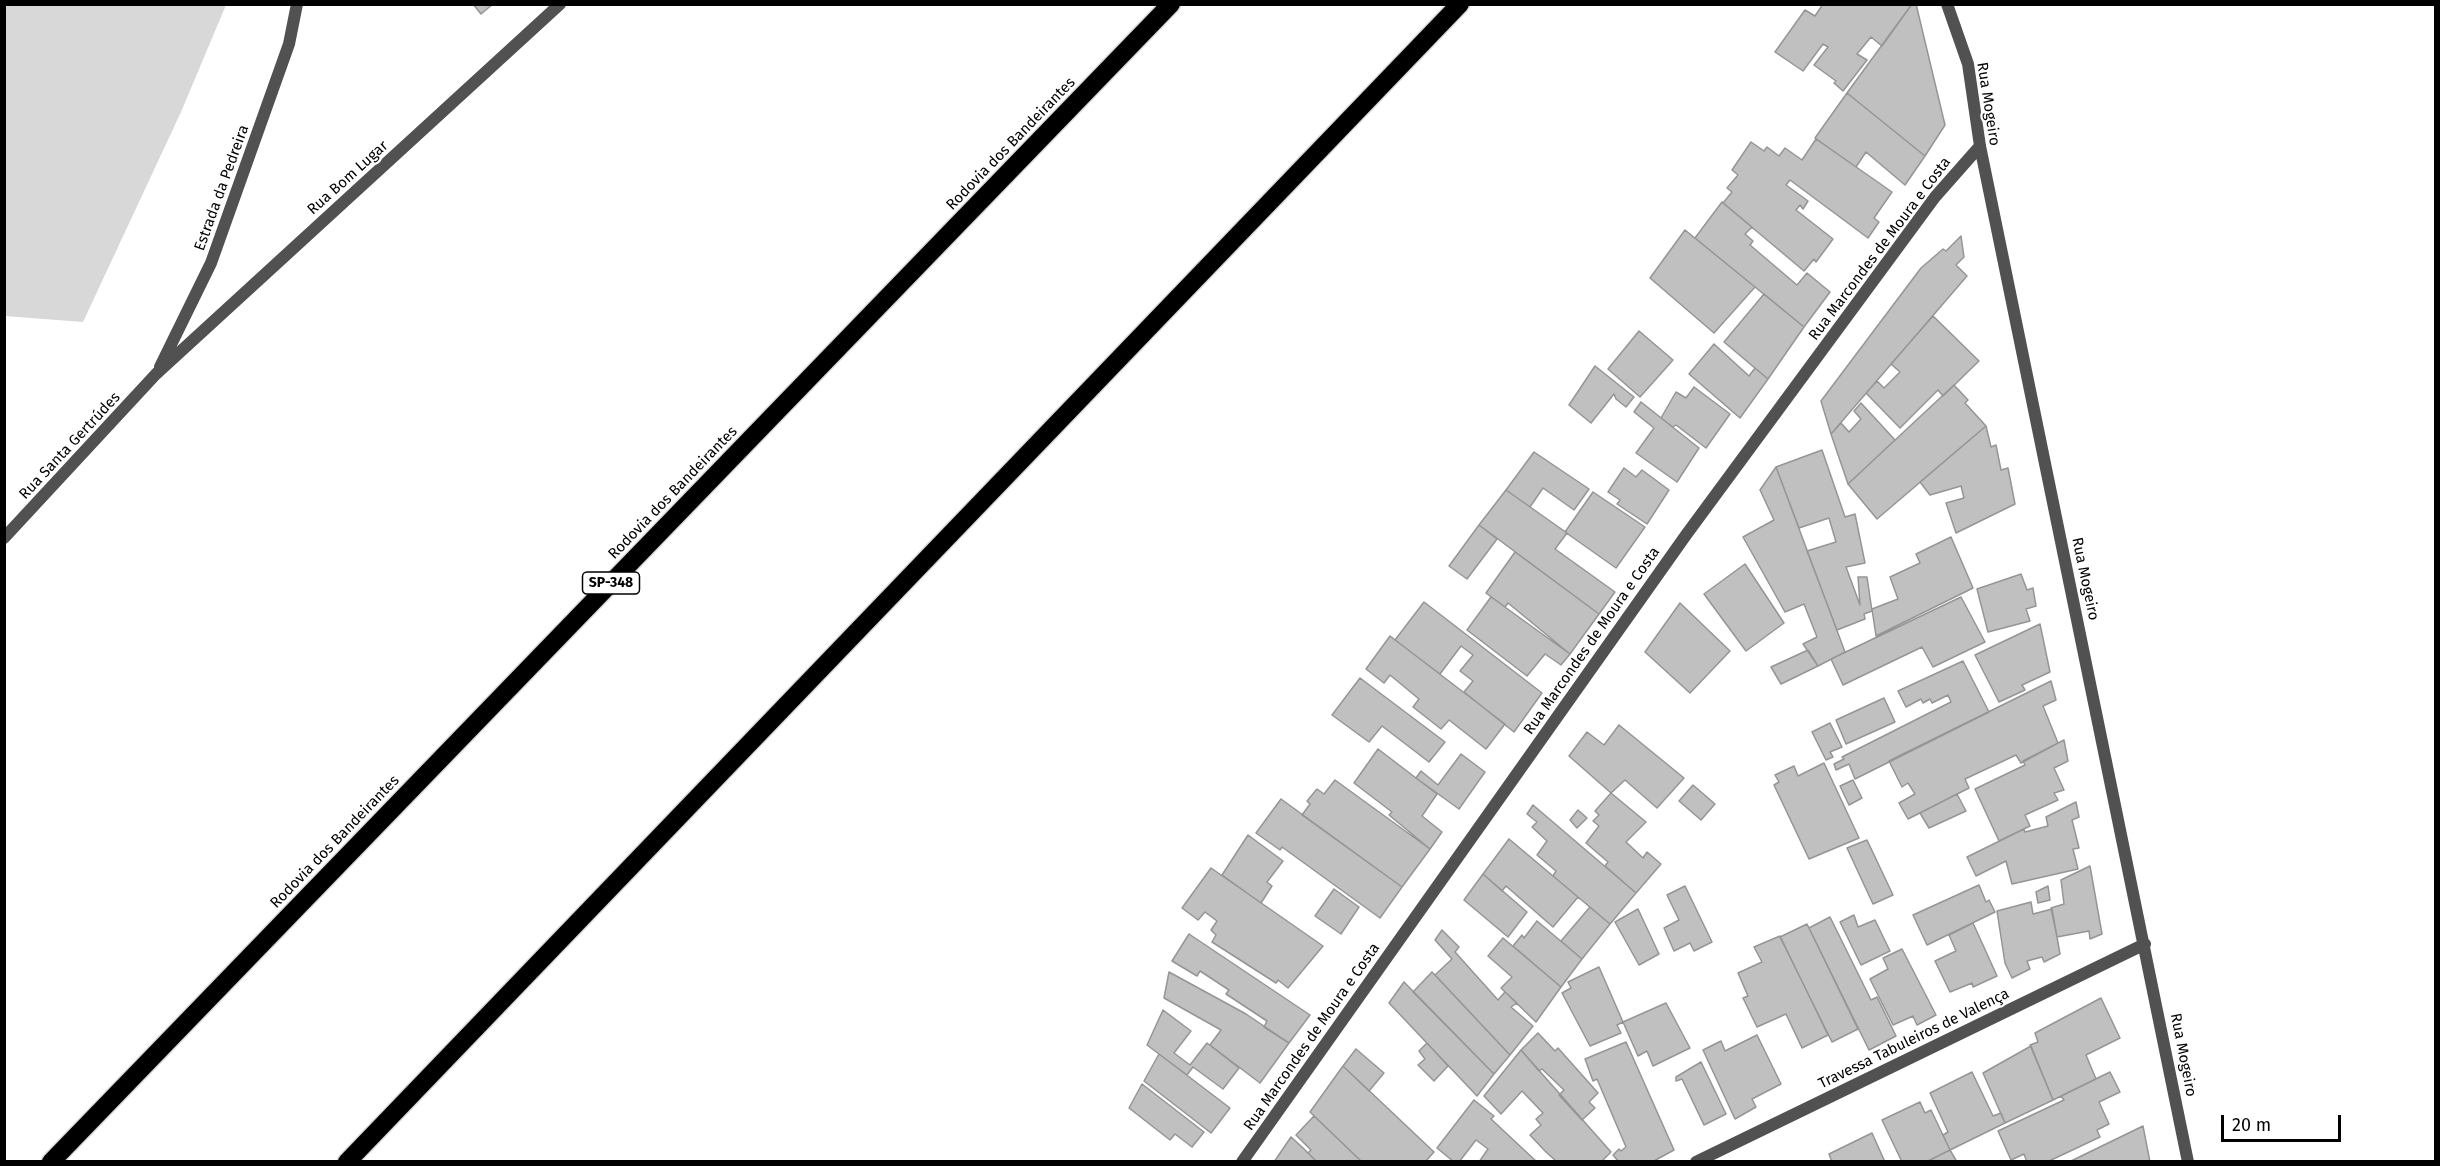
<!DOCTYPE html>
<meta charset="utf-8">
<style>
body{margin:0}
#map{position:relative;width:2440px;height:1166px;overflow:hidden;background:#fff;font-family:"Fira Sans",sans-serif}
canvas{display:block}
.frame{position:absolute;inset:0;border:6px solid #000;pointer-events:none}
.scale{position:absolute;left:2221px;top:1115px;width:120px;height:27px;box-sizing:border-box;border:3px solid #000;border-top:0;padding-left:8px;font-size:18px;line-height:21px;white-space:nowrap;color:#000;-webkit-text-stroke:4px #fff;paint-order:stroke}
</style>
<div id="map">
<canvas width="2440" height="1166"></canvas>
<div class="frame"></div>
<div class="scale">20 m</div>
</div>
<script>
const ctx = document.querySelector('canvas').getContext('2d');
ctx.lineJoin = 'round';
function fillPath(path, color) {
  ctx.fillStyle = color;
  ctx.fill(path, 'evenodd');
}
function toPath(rows) {
  const path = new Path2D();
  for (const r of rows) {
    path.moveTo(r[0], r[1]);
    for (let i = 2; i < r.length; i += 2) path.lineTo(r[i], r[i + 1]);
  }
  return path;
}
function trace(path, color, width, dash) {
  ctx.strokeStyle = color;
  ctx.lineWidth = width;
  ctx.lineCap = dash ? 'butt' : 'round';
  ctx.setLineDash(dash || []);
  ctx.stroke(path);
}
function drawText(font, color, halo, rows, align = 'center') {
  ctx.font = font + ' "Fira Sans",sans-serif';
  ctx.lineWidth = 4.5;
  ctx.setLineDash([]);
  ctx.textBaseline = 'middle';
  ctx.strokeStyle = halo;
  ctx.fillStyle = color;
  for (const [text, x, y, turn = 0] of rows) {
    ctx.save();
    ctx.translate(x, y);
    ctx.rotate((+turn || 0) * Math.PI / 180);
    ctx.textAlign = isNaN(turn) ? turn : align;
    if (halo) ctx.strokeText(text, 0, 0);
    ctx.fillText(text, 0, 0);
    ctx.restore();
  }
}
const green = toPath([
 [4,5,226,5,181,112,83,322,5,316]
]);
const building = toPath([
 [473,4,493,4,481,14,473,4],
 [1823,4,1912,4,1882,46,1871,37,1857,54,1867,60,1843,91,1834,83,1836,81,1814,65,1828,47,1823,44,1803,71,1775,52,1805,10,1815,16,1823,4],
 [1912,4,1916,4,1945,125,1925,156,1847,93,1912,4],
 [1847,93,1925,156,1905,185,1866,152,1856,167,1815,138,1847,93],
 [1816,139,1892,192,1874,218,1879,222,1868,238,1790,180,1786,185,1808,201,1803,209,1800,205,1796,210,1833,239,1816,262,1814,259,1804,271,1723,203,1732,192,1727,188,1738,175,1732,170,1751,142,1764,151,1767,147,1779,156,1785,148,1802,160,1816,139],
 [1722,202,1752,227,1745,234,1753,241,1750,245,1797,285,1807,273,1830,292,1804,327,1695,238,1722,202],
 [1685,230,1755,287,1714,333,1650,278,1685,230],
 [1961,236,1964,257,1956,265,1967,276,1831,434,1821,401,1921,268,1943,249,1946,251,1961,236],
 [1764,294,1804,327,1768,379,1724,342,1764,294],
 [1933,316,1979,361,1943,396,1938,390,1900,428,1866,393,1877,381,1884,388,1900,372,1891,364,1933,316],
 [1639,331,1673,360,1640,397,1608,369,1639,331],
 [1714,344,1749,376,1755,368,1768,379,1740,418,1689,374,1714,344],
 [1595,366,1634,397,1626,407,1616,399,1614,394,1591,423,1569,405,1595,366],
 [1954,385,1968,400,1965,403,1986,426,1877,519,1848,484,1954,385],
 [1694,387,1730,414,1706,448,1676,425,1673,427,1661,418,1676,392,1686,398,1694,387],
 [1641,402,1699,448,1677,482,1636,453,1654,428,1634,412,1641,402],
 [1861,403,1895,440,1848,484,1831,434,1841,423,1849,432,1861,419,1854,411,1861,403],
 [1986,426,1991,447,1996,445,2001,470,2008,468,2015,504,1956,533,1946,503,1964,498,1961,486,1930,495,1920,482,1986,426],
 [1822,450,1845,517,1855,514,1865,563,1846,567,1860,605,1858,577,1867,577,1872,611,1864,614,1865,619,1837,630,1807,551,1836,542,1829,518,1799,528,1776,467,1822,450],
 [1534,452,1589,489,1574,510,1543,488,1530,507,1506,490,1534,452],
 [1776,467,1845,652,1818,666,1803,644,1817,637,1804,604,1785,612,1743,537,1774,520,1760,490,1776,467],
 [1624,468,1636,477,1642,470,1669,490,1647,524,1617,504,1620,500,1608,492,1624,468],
 [1506,490,1567,533,1555,549,1615,592,1599,614,1479,525,1506,490],
 [1593,492,1645,527,1616,568,1565,532,1593,492],
 [1479,525,1497,539,1467,579,1449,566,1479,525],
 [1951,537,1973,588,1876,636,1872,609,1898,599,1890,577,1920,563,1916,554,1951,537],
 [1515,552,1599,614,1570,654,1508,603,1505,607,1486,593,1515,552],
 [1745,564,1784,623,1746,651,1704,594,1745,564],
 [2021,574,2027,590,2033,588,2036,606,2026,609,2030,621,1988,632,1977,589,2021,574],
 [1491,597,1570,654,1561,665,1545,654,1527,676,1467,630,1491,597],
 [1961,597,1985,642,1933,667,1922,647,1843,685,1831,659,1961,597],
 [1424,602,1542,693,1514,732,1464,692,1473,681,1460,671,1473,655,1461,646,1440,674,1395,640,1424,602],
 [1680,603,1730,651,1690,693,1645,652,1680,603],
 [2040,624,2050,672,2022,685,2025,690,1999,702,1975,655,2040,624],
 [1390,636,1505,724,1486,749,1449,720,1441,729,1413,707,1419,699,1390,675,1384,683,1366,669,1390,636],
 [1808,650,1818,666,1781,684,1771,667,1808,650],
 [1963,661,1989,712,1855,779,1849,764,1836,770,1834,764,1844,759,1842,757,1951,702,1948,695,1932,703,1930,699,1923,703,1921,699,1906,707,1898,691,1963,661],
 [1360,678,1445,742,1429,762,1382,726,1369,742,1332,715,1360,678],
 [2051,681,2056,700,2043,706,2058,743,2021,763,2016,755,1965,779,1969,788,1908,819,1899,803,1915,794,1908,783,1902,787,1889,761,2051,681],
 [1884,698,1895,722,1846,744,1836,720,1884,698],
 [1830,723,1842,747,1830,752,1833,757,1826,760,1812,732,1830,723],
 [1619,725,1684,778,1657,808,1625,780,1611,793,1569,756,1587,732,1604,745,1619,725],
 [2064,740,2068,761,2054,768,2064,790,2054,793,2058,800,2025,815,2030,826,1999,841,1975,789,2025,765,2023,761,2064,740],
 [1378,749,1437,794,1422,816,1442,832,1430,849,1389,815,1392,812,1354,783,1378,749],
 [1461,754,1485,772,1459,809,1416,778,1421,771,1438,785,1461,754],
 [1824,763,1859,838,1809,859,1774,785,1779,782,1775,775,1794,766,1798,776,1824,763],
 [1335,780,1430,849,1402,887,1302,815,1310,804,1307,801,1317,789,1324,794,1335,780],
 [1853,780,1862,798,1849,805,1840,786,1853,780],
 [1693,785,1715,804,1701,820,1679,801,1693,785],
 [1611,793,1646,822,1626,842,1643,858,1647,852,1661,864,1636,893,1605,866,1608,862,1586,843,1599,826,1593,821,1599,815,1595,811,1611,793],
 [1957,794,1966,811,1929,828,1920,813,1957,794],
 [1281,799,1402,887,1380,918,1282,847,1280,850,1256,833,1281,799],
 [2076,802,2079,817,2072,820,2079,848,2073,849,2078,869,2012,884,2006,861,1976,876,1967,857,2024,829,2025,832,2048,826,2046,817,2076,802],
 [1533,805,1636,893,1610,924,1553,876,1556,871,1537,855,1547,841,1532,827,1537,822,1527,814,1533,805],
 [1578,810,1587,818,1577,828,1570,820,1578,810],
 [1248,835,1283,861,1267,882,1272,886,1261,903,1222,875,1248,835],
 [1509,839,1578,897,1553,927,1506,886,1502,891,1483,874,1509,839],
 [1867,840,1893,895,1873,904,1847,848,1867,840],
 [2090,866,2102,934,2090,939,2089,931,2057,937,2051,908,2064,904,2061,880,2090,866],
 [1211,868,1323,946,1288,988,1278,980,1276,983,1212,942,1216,935,1211,930,1217,921,1205,912,1198,920,1182,908,1211,868],
 [1483,874,1527,912,1508,937,1464,900,1483,874],
 [1979,885,1986,902,1989,900,1995,912,1927,945,1913,915,1979,885],
 [1685,886,1712,942,1694,951,1690,943,1674,951,1664,928,1679,920,1667,895,1685,886],
 [2048,886,2050,900,2038,903,2036,892,2048,886],
 [1334,889,1359,907,1341,934,1315,916,1334,889],
 [2031,902,2033,914,2052,909,2060,954,2044,962,2042,957,2027,961,2030,969,2012,978,2005,963,1997,911,2031,902],
 [1590,907,1610,924,1582,959,1561,941,1590,907],
 [1638,909,1659,954,1639,965,1615,922,1638,909],
 [1854,915,1858,927,1875,920,1890,951,1861,965,1840,922,1854,915],
 [1830,917,1871,1000,1877,997,1896,1036,1869,1050,1809,928,1830,917],
 [1537,921,1582,959,1561,987,1513,946,1522,935,1524,938,1537,921],
 [1973,923,1997,976,1973,987,1972,983,1950,992,1935,961,1956,951,1949,935,1973,923],
 [1807,924,1858,1029,1832,1042,1780,937,1807,924],
 [1442,930,1459,947,1455,952,1498,1000,1505,992,1517,1003,1511,1007,1533,1026,1510,1055,1435,975,1452,959,1435,940,1442,930],
 [1189,934,1310,1015,1289,1043,1264,1027,1267,1021,1226,994,1229,990,1200,971,1197,976,1172,961,1189,934],
 [1780,936,1828,1035,1802,1048,1786,1014,1757,1027,1743,998,1748,996,1738,973,1762,962,1754,947,1780,936],
 [1503,938,1561,987,1536,1022,1501,988,1512,977,1488,956,1503,938],
 [1902,949,1936,1015,1917,1025,1913,1016,1893,1025,1870,979,1888,969,1883,958,1902,949],
 [1599,967,1623,1022,1617,1025,1621,1033,1590,1046,1562,993,1571,988,1568,982,1599,967],
 [1169,972,1246,1014,1289,1043,1260,1083,1210,1045,1221,1030,1164,998,1169,972],
 [1432,972,1510,1055,1494,1074,1413,992,1432,972],
 [1404,982,1494,1074,1477,1096,1389,1003,1404,982],
 [2101,998,2120,1038,2086,1055,2096,1079,2053,1100,2030,1045,2038,1042,2035,1033,2101,998],
 [1666,1003,1690,1048,1653,1066,1647,1051,1638,1056,1623,1022,1666,1003],
 [1163,1010,1191,1031,1174,1053,1190,1065,1207,1043,1239,1068,1223,1089,1193,1067,1187,1075,1147,1045,1163,1010],
 [1538,1033,1555,1051,1558,1048,1598,1093,1589,1102,1595,1108,1582,1120,1559,1095,1564,1090,1542,1069,1539,1071,1521,1050,1538,1033],
 [1757,1035,1781,1084,1752,1099,1756,1107,1735,1119,1703,1050,1721,1041,1725,1051,1757,1035],
 [1626,1042,1674,1150,1652,1162,1619,1162,1613,1155,1619,1149,1621,1151,1626,1147,1597,1079,1593,1081,1585,1059,1626,1042],
 [1427,1043,1448,1066,1434,1081,1418,1065,1425,1059,1419,1051,1427,1043],
 [2031,1046,2053,1100,2005,1123,1983,1073,2031,1046],
 [1356,1049,1384,1073,1369,1091,1343,1066,1356,1049],
 [1521,1050,1611,1152,1601,1162,1557,1162,1545,1151,1530,1135,1541,1125,1536,1119,1543,1113,1522,1091,1501,1114,1484,1096,1521,1050],
 [1159,1054,1230,1108,1211,1133,1144,1081,1159,1054],
 [1701,1062,1726,1114,1704,1125,1682,1079,1676,1081,1676,1077,1701,1062],
 [1343,1066,1434,1152,1425,1162,1362,1162,1310,1112,1343,1066],
 [1972,1072,1993,1116,2001,1113,2005,1123,1950,1150,1943,1135,1948,1132,1930,1093,1972,1072],
 [2110,1072,2120,1092,2099,1102,2109,1124,2097,1130,2100,1137,2047,1162,2027,1162,2024,1154,2011,1160,1998,1131,2064,1100,2061,1096,2110,1072],
 [1142,1084,1204,1132,1192,1147,1175,1134,1170,1140,1129,1108,1142,1084],
 [1474,1100,1494,1116,1491,1119,1537,1162,1479,1162,1488,1149,1476,1140,1459,1162,1454,1162,1437,1148,1474,1100],
 [1920,1102,1925,1113,1931,1110,1950,1150,1926,1162,1902,1162,1882,1120,1920,1102],
 [1314,1116,1362,1162,1317,1162,1308,1153,1311,1150,1296,1135,1314,1116],
 [2143,1126,2150,1162,2069,1162,2143,1126],
 [1872,1133,1885,1162,1832,1162,1829,1154,1872,1133],
 [1291,1137,1302,1147,1317,1162,1274,1162,1291,1137],
 [1950,1150,1957,1162,1926,1162,1950,1150]
]);
const street = toPath([
 [1947,4,1968,64,1980,146,2188,1162],
 [160,367,211,263,289,44,297,4],
 [4,538,156,374,560,4],
 [1242,1162,1686,535,1935,197,1980,146],
 [1696,1162,2145,944]
]);
const highway = toPath([
 [51,1162,1171,4],
 [347,1162,1460,4]
]);
const shields = [
 [611,583,57]
];
const shieldNames = [
 ["SP-348",611,583]
];
const streetNames = [
 ["Rua Mogeiro",1988,104,81],
 ["Rodovia dos Bandeirantes",1011,144,-46],
 ["Rua Bom Lugar",348,178,-42],
 ["Estrada da Pedreira",222,188,-70],
 ["Rua Marcondes de Moura e Costa",1880,249,-53],
 ["Rua Santa Gertrúdes",70,446,-47],
 ["Rodovia dos Bandeirantes",673,493,-46],
 ["Rua Mogeiro",2085,579,78],
 ["Rua Marcondes de Moura e Costa",1592,641,-55],
 ["Rodovia dos Bandeirantes",335,842,-46],
 ["Rua Marcondes de Moura e Costa",1312,1037,-55],
 ["Travessa Tabuleiros de Valença",1914,1039,-26],
 ["Rua Mogeiro",2183,1055,79]
];
fillPath(green, '#d8d8d8');
fillPath(building, '#c0c0c0');
trace(building, '#959595', 1.5);
trace(highway, '#dbdbdb', 21);
trace(street, '#515151', 12);
trace(highway, '#000', 18);
for (const [x, y, w] of shields) {
  const box = new Path2D();
  box.roundRect(x - w / 2, y - 11, w, 22, 4.5);
  ctx.fillStyle = '#fff';
  ctx.fill(box);
  trace(box, '#000', 1.5);
}
drawText('bold 14px', '#000', null, shieldNames);
drawText('15px', '#000', '#fff', streetNames);
</script>
